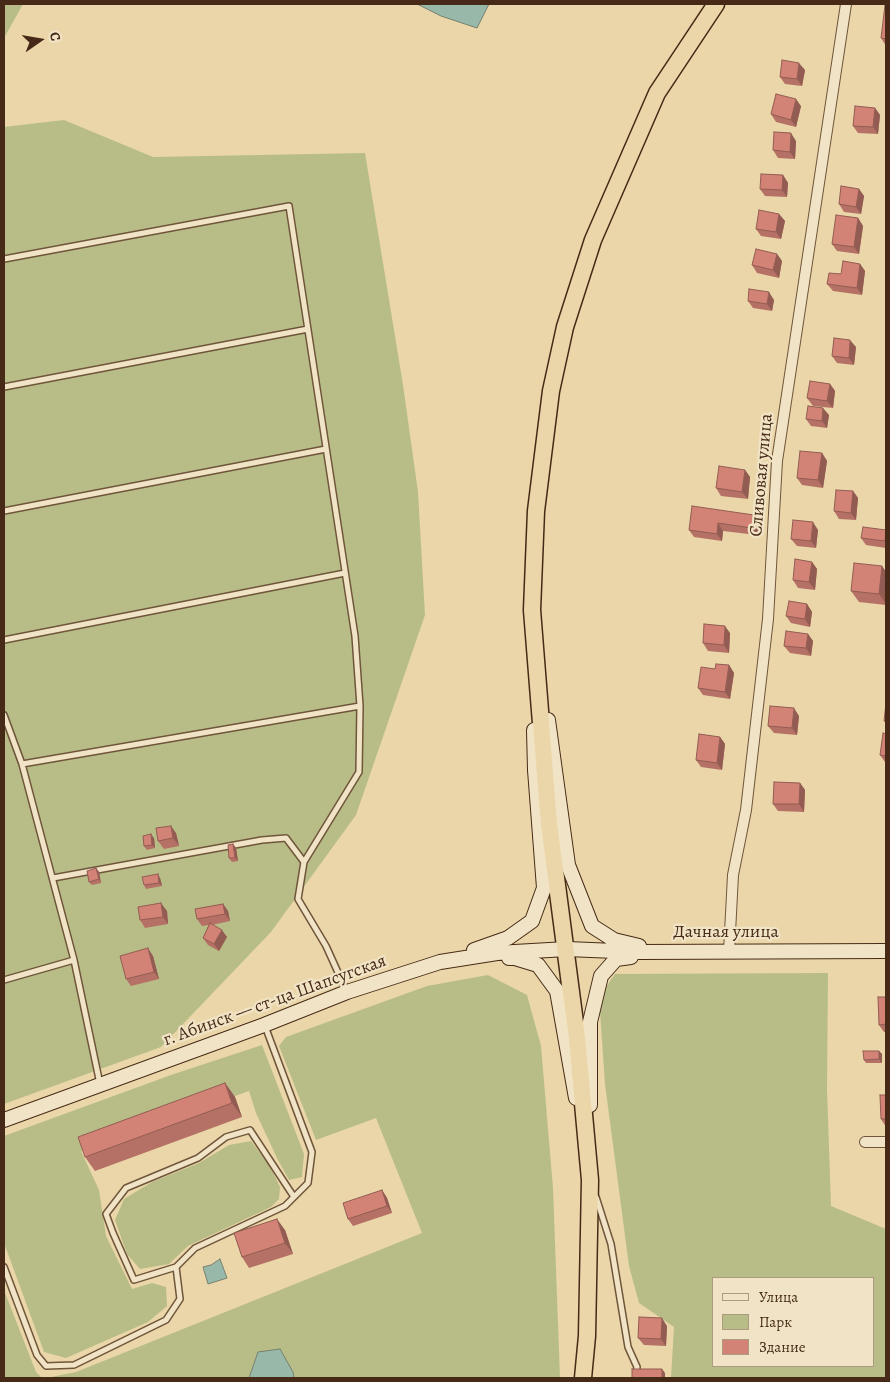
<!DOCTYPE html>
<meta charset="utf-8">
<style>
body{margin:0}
#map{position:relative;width:890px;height:1382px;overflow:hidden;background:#ead6a8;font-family:Alegreya,serif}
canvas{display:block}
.frame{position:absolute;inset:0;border:5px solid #462a17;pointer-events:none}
.legend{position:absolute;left:712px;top:1277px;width:162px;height:90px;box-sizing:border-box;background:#f1e4c6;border:1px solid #ad9a80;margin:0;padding:6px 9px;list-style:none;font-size:15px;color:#462a17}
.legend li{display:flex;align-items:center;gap:10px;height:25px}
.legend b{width:25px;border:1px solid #ad9a80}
.north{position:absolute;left:15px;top:15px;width:50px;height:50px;-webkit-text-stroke:4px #f1e4c6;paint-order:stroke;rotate:77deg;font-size:14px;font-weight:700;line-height:20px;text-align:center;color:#462a17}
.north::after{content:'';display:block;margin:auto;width:18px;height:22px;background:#462a17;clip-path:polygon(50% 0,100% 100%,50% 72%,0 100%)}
</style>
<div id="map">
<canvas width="890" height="1382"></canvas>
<div class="frame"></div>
<ul class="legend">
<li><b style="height:6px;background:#f1e4c6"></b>Улица</li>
<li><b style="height:14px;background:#b8bd87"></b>Парк</li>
<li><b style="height:14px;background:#d28376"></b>Здание</li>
</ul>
<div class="north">С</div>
</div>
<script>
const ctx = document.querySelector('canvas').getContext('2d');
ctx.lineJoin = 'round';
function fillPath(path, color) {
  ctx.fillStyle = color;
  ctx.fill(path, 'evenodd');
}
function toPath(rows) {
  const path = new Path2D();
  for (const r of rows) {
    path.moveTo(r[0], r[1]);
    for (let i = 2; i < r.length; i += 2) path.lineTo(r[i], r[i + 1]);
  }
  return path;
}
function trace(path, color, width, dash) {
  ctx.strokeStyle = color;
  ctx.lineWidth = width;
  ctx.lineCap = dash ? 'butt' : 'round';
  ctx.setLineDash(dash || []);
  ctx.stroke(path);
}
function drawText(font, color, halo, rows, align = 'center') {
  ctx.font = font + ' Alegreya,serif';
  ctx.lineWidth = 4.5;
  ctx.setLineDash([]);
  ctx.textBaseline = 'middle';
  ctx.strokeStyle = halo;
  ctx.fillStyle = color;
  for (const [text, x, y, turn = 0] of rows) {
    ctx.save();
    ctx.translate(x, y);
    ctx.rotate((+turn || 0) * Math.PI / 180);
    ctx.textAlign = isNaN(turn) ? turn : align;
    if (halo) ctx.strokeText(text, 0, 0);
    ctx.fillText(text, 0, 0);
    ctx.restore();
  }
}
const green = toPath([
 [4,4,23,4,4,38],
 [64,120,153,157,365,153,403,385,418,492,425,615,356,815,271,932,161,1047,4,1104,4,127],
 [828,973,827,1089,831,1206,886,1229,886,1378,671,1378,674,1327,639,1303,629,1266,605,1084,599,997,615,974],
 [714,1278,874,1278,874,1366,714,1366],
 [488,975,527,995,541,1046,553,1188,560,1378,46,1378,76,1372,422,1233,376,1118,316,1140,279,1046,286,1037,427,986],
 [262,1045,304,1154,302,1177,289,1180,277,1158,256,1113,249,1091,81,1151,99,1190,106,1236,132,1289,152,1283,166,1287,167,1306,148,1322,66,1358,44,1352,4,1243,4,1136,171,1075],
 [251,1141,271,1168,280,1187,279,1199,271,1207,188,1246,169,1264,140,1269,127,1254,115,1220,124,1199,152,1182,199,1163,229,1145],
 [4,1290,36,1372,42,1378,4,1378]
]);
const water = toPath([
 [417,4,489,4,477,28,441,16,417,4],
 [220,1259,227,1278,208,1284,203,1267,211,1265,220,1259],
 [280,1349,293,1372,294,1378,249,1378,258,1352,280,1349]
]);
const service = toPath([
 [4,259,289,206,355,636,360,706,359,772,304,862,298,899,326,946,346,990],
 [4,387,308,329],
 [4,511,326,449],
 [4,640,345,573],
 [4,715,22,764,74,960,100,1084],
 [22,764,360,706],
 [53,878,262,840,286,838,304,862],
 [4,980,74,960],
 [596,1197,611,1244,628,1347,637,1367,636,1378],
 [4,1267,37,1355,46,1366,74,1365,166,1320,180,1299,176,1267,195,1248,285,1206,308,1183,312,1152,265,1026],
 [176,1267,134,1280,113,1233,106,1214,126,1188,198,1158,226,1137,250,1130,294,1197]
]);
const minor = toPath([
 [729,952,733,875,746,810,768,619,777,461,846,4],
 [865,1142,886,1142]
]);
const secondary = toPath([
 [548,720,568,865,592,926,614,940,639,946],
 [474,950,508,938,532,921,544,888,535,770,534,730],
 [509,958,515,958,538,965,557,991,576,1098],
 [590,1105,590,1022,601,976,616,959,631,957],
 [4,1120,264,1025,347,992,440,962,497,953,567,949,639,952,886,951]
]);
const trunk = toPath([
 [583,1378,587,1336,590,1180,577,1038,549,824,532,610,536,511,551,391,565,327,593,240,657,93,716,4]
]);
const wall = toPath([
 [886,5,886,46,881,38],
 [805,70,802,86,785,84,780,77],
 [801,106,796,127,776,122,771,114],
 [875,108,880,115,878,134,858,133,853,126],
 [796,141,795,159,778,158,773,150],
 [783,175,788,183,787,197,765,196,760,189],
 [859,189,864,196,861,214,844,212,839,204],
 [779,214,785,221,781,239,761,236,756,229],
 [858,218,863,226,859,254,837,251,832,244],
 [777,254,782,261,779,278,757,273,752,265],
 [860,264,865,271,862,295,833,291,827,284,841,274],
 [774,300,772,311,753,308,748,301],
 [856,347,854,365,837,363,832,356],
 [830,384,835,391,833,408,813,406,807,398],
 [829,415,827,428,811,426,806,419],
 [822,453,827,461,823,488,802,485,797,478],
 [745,470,750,477,748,499,721,496,716,488],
 [853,491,858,498,856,520,839,519,834,511],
 [692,506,759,522,757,535,723,531,722,541,694,537,689,530],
 [818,530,816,548,797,546,791,539],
 [886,530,886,548,866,545,861,538],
 [812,562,817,569,815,590,798,588,793,580],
 [882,566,886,572,886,605,859,602,851,591],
 [807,604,812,612,810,627,791,623,786,616],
 [730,633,729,653,708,651,703,643],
 [808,634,813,641,811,656,790,653,784,646],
 [729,665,734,673,730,699,703,695,698,688,715,669],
 [799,716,797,735,774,733,768,726],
 [886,734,886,762,885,762,880,755],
 [720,737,725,744,722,770,701,767,696,760],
 [800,783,805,790,804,812,778,811,773,804],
 [176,833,179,846,164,849,158,841],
 [154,838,155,848,147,850,144,846],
 [233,844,236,848,238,861,232,862,229,858],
 [96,868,99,872,101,883,92,885,89,882],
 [160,878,162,886,146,889,144,885],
 [223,904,228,911,230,921,212,925,227,937,219,951,208,945,203,938,209,925,202,926,197,919],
 [167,911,168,924,145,928,140,920],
 [153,956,159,979,131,986,126,979],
 [886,997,886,1032,884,1032,879,1025],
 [879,1051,882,1054,882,1063,866,1063,864,1060],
 [225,1083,235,1097,242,1117,95,1171,85,1157],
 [886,1095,886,1127,881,1119],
 [382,1190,387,1198,392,1213,353,1226,348,1219],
 [285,1230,293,1254,249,1268,242,1257],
 [667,1326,666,1346,644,1345,638,1338]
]);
const shadedWall = toPath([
 [799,63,805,70,802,86,797,79],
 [796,99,801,106,796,127,791,120],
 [875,108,880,115,878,134,873,127],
 [791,133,796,141,795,159,790,152],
 [783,175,788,183,787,197,782,190],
 [859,189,864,196,861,214,856,207],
 [779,214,785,221,781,239,776,232],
 [858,218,863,226,859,254,854,247],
 [777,254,782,261,779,278,773,270],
 [860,264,865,271,862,295,857,288],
 [769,292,774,300,772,311,767,304],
 [850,340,856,347,854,365,849,358],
 [830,384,835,391,833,408,827,401],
 [823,408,829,415,827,428,822,421],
 [822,453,827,461,823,488,818,480],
 [745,470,750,477,748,499,742,492],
 [853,491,858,498,856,520,851,513],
 [754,515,759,522,757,535,752,528],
 [813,522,818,530,816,548,811,541],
 [718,523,723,531,722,541,717,534],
 [812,562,817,569,815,590,809,582],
 [882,566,886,572,886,604,879,594],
 [807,604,812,612,810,627,805,619],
 [725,626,730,633,729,653,724,645],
 [808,634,813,641,811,656,806,648],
 [729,665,734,673,730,699,725,692],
 [794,708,799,716,797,735,792,728],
 [720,737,725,744,722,770,717,763],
 [800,783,805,790,804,812,799,804],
 [171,826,176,833,179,846,173,838],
 [151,834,154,838,155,848,152,845],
 [233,844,236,848,238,861,235,858],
 [96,868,99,872,101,883,99,879],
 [158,874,160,878,162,886,159,883],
 [161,903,167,911,168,924,163,917],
 [223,904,228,911,230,921,225,914],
 [222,930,227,937,219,951,214,944],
 [148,948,153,956,159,979,154,972],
 [879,1051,882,1054,882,1063,879,1059],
 [225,1083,235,1097,242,1117,232,1103],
 [382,1190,387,1198,392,1213,387,1206],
 [277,1219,285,1230,293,1254,285,1243],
 [662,1318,667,1326,666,1346,661,1339],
 [662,1369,665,1373,665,1378,662,1378]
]);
const building = toPath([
 [885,5,886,5,886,39,881,38,885,5],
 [782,60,799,63,797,79,780,77,782,60],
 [776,94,796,99,791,120,771,114,776,94],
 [855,106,875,108,873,127,853,126,855,106],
 [774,132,791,133,790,152,773,150,774,132],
 [761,174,783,175,782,190,760,189,761,174],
 [841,186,859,189,856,207,839,204,841,186],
 [759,210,779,214,776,232,756,229,759,210],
 [836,215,858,218,854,247,832,244,836,215],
 [756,249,777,254,773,270,752,265,756,249],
 [843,261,860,264,857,288,827,284,829,273,841,274,843,261],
 [749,289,769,292,767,304,748,301,749,289],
 [834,338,850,340,849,358,832,356,834,338],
 [810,381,830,384,827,401,807,398,810,381],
 [808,406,823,408,822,421,806,419,808,406],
 [800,451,822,453,818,480,797,478,800,451],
 [719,466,745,470,742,492,716,488,719,466],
 [836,490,853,491,851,513,834,511,836,490],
 [692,506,754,515,752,528,718,523,717,534,689,530,692,506],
 [793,520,813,522,811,541,791,539,793,520],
 [863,527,886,530,885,541,861,538,863,527],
 [795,559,812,562,809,582,793,580,795,559],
 [854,563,882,566,879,594,851,591,854,563],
 [789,601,807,604,805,619,786,616,789,601],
 [704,624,725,626,724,645,703,643,704,624],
 [786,631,808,634,806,648,784,646,786,631],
 [716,664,729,665,725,692,698,688,701,667,715,669,716,664],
 [886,703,886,722,884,721,886,703],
 [770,706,794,708,792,728,768,726,770,706],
 [883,733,886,734,886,756,880,755,883,733],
 [699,734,720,737,717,763,696,760,699,734],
 [774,782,800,783,799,804,773,804,774,782],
 [171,826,173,838,158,841,156,828,171,826],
 [151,834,152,845,144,846,143,836,151,834],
 [233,844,235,858,229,858,228,845,233,844],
 [96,868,99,879,89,882,87,871,96,868],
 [158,874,159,883,144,885,142,877,158,874],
 [161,903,163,917,140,920,138,907,161,903],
 [223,904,225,914,197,919,195,909,223,904],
 [210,923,222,930,214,944,203,938,210,923],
 [148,948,154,972,126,979,120,956,148,948],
 [878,997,886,997,886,1024,879,1025,878,997],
 [863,1051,879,1051,879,1059,864,1060,863,1051],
 [225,1083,232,1103,85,1157,78,1137,225,1083],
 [880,1095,886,1095,886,1119,881,1119,880,1095],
 [382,1190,387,1206,348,1219,343,1203,382,1190],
 [277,1219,285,1243,242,1257,234,1233,277,1219],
 [639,1317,662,1318,661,1339,638,1338,639,1317],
 [632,1369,662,1369,662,1378,632,1378,632,1369]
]);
const streetNames = [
 ["Сливовая улица",762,475,-85],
 ["Дачная улица",726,933],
 ["г. Абинск — ст-ца Шапсугская",275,1001,-20]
];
fillPath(green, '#b8bd87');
fillPath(water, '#98b9a9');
trace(water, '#77806f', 1);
trace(service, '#6f553b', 8);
trace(minor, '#6f553b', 12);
trace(secondary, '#462a17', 16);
trace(trunk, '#462a17', 19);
trace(service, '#f1e4c6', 5);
trace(minor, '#f1e4c6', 10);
trace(secondary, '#f1e4c6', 14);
trace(trunk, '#ead6a8', 16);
fillPath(wall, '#b57165');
fillPath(shadedWall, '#935c53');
fillPath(building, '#d28376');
trace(building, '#935c53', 1);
drawText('18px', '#462a17', '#f1e4c6', streetNames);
</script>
